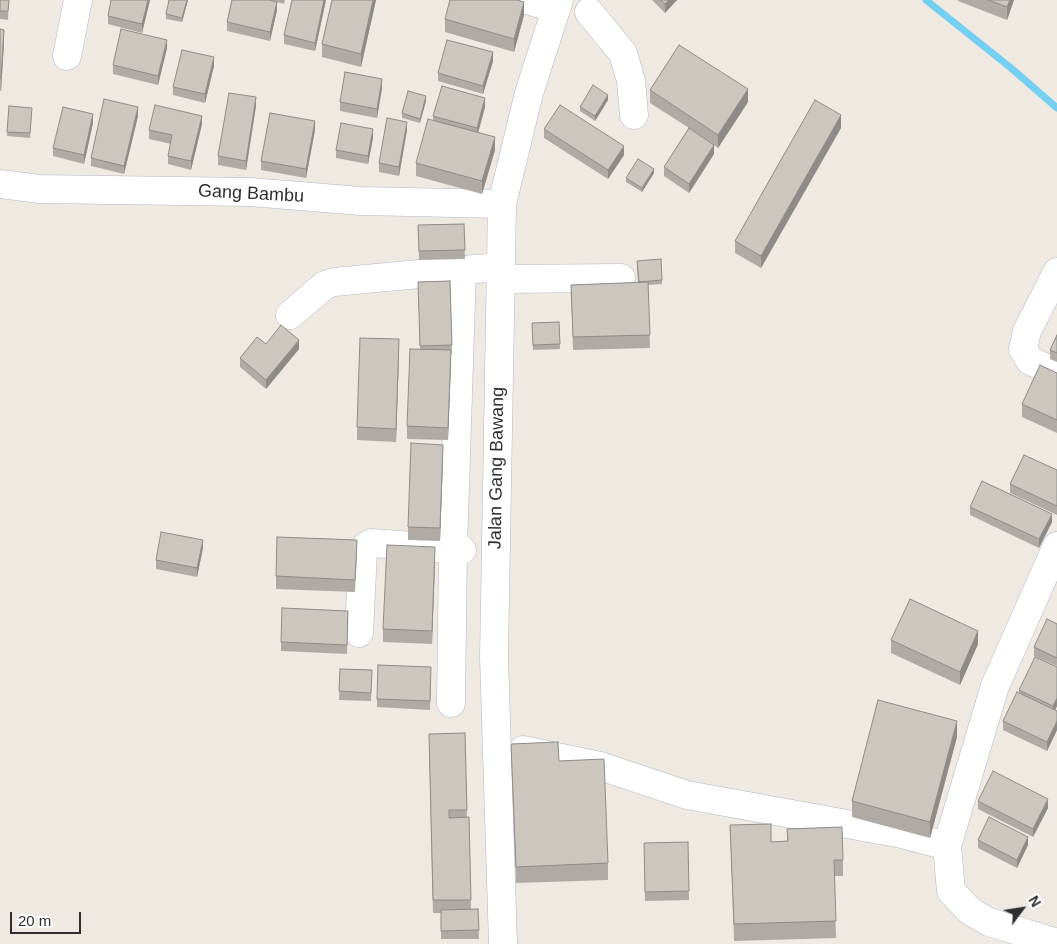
<!DOCTYPE html>
<style>
body{margin:0}
#map{position:relative;width:1057px;height:944px;overflow:hidden;background:#efe9e1;font-family:Arial,sans-serif}
canvas{display:block}
.north{position:absolute;left:997px;top:884px;width:50px;height:50px;-webkit-text-stroke:4px #fff;paint-order:stroke;rotate:59deg;font-size:14px;font-weight:700;line-height:20px;text-align:center;color:#2e2e2e}
.north::after{content:'';display:block;margin:auto;width:18px;height:22px;background:#2e2e2e;clip-path:polygon(50% 0,100% 100%,50% 72%,0 100%)}
.scale{position:absolute;left:10px;top:912px;width:71px;height:22px;box-sizing:border-box;border:2px solid #2e2e2e;border-top:0;padding-left:6px;font-size:15px;line-height:18px;white-space:nowrap;color:#2e2e2e;-webkit-text-stroke:4px #fff;paint-order:stroke}
</style>
<div id="map">
<canvas width="1057" height="944"></canvas>
<div class="north">N</div>
<div class="scale">20 m</div>
</div>
<script>
const ctx = document.querySelector('canvas').getContext('2d');
ctx.lineJoin = 'round';
function toPath(rows) {
  const path = new Path2D();
  for (const r of rows) {
    path.moveTo(r[0], r[1]);
    for (let i = 2; i < r.length; i += 2) path.lineTo(r[i], r[i + 1]);
  }
  return path;
}
function trace(path, color, width, dash) {
  ctx.strokeStyle = color;
  ctx.lineWidth = width;
  ctx.lineCap = dash ? 'butt' : 'round';
  ctx.setLineDash(dash || []);
  ctx.stroke(path);
}
function fillPath(path, color) {
  ctx.fillStyle = color;
  ctx.fill(path, 'evenodd');
}
function drawText(font, color, halo, rows, align = 'center') {
  ctx.font = font + ' Arial,sans-serif';
  ctx.lineWidth = 4.5;
  ctx.setLineDash([]);
  ctx.textBaseline = 'middle';
  ctx.strokeStyle = halo;
  ctx.fillStyle = color;
  for (const [text, x, y, turn = 0] of rows) {
    ctx.save();
    ctx.translate(x, y);
    ctx.rotate((+turn || 0) * Math.PI / 180);
    ctx.textAlign = isNaN(turn) ? turn : align;
    if (halo) ctx.strokeText(text, 0, 0);
    ctx.fillText(text, 0, 0);
    ctx.restore();
  }
}
const stream = toPath([
 [926,0,1011,68,1057,108]
]);
const minor = toPath([
 [527,0,556,9],
 [589,12,623,53,631,81,634,115],
 [67,56,78,0],
 [0,184,39,189,250,192,361,201,502,204],
 [1057,272,1027,331,1023,349,1030,361,1057,372],
 [501,279,621,278],
 [290,315,325,285,334,282,462,270],
 [1057,546,995,686,947,846,951,891,970,911,989,922,1057,943],
 [462,550,453,549,462,270,501,267],
 [359,633,363,551,366,546,371,543,453,549,451,703],
 [523,750,600,766,687,795,902,834,947,846],
 [503,944,494,657,502,204,529,93,559,0]
]);
const wall = toPath([
 [0,0,9,0,8,20,0,19],
 [150,0,142,33,108,24,108,16],
 [188,0,182,22,166,19,166,14],
 [232,0,285,0,284,4,277,2,277,10,270,41,227,31,227,22],
 [326,0,315,51,284,44,284,35],
 [376,0,361,67,322,57,322,44],
 [652,0,677,0,665,13],
 [958,0,1014,0,1007,20,958,1],
 [524,15,514,52,445,32,445,19],
 [0,29,4,42,1,91,0,91],
 [167,48,158,85,113,74,113,65],
 [493,61,483,94,438,81,438,73],
 [214,66,205,103,173,95,173,87],
 [382,88,377,118,340,111,340,102],
 [650,90,748,102,718,148,714,145,714,154,689,193,664,176,664,167,689,128,650,103],
 [608,100,595,121,580,111,580,107],
 [426,101,420,123,402,118,402,113],
 [9,106,32,108,30,138,7,136],
 [256,106,246,170,218,165,218,156],
 [485,107,478,132,495,150,482,194,416,176,416,163,433,120,433,116],
 [138,116,124,174,91,166,91,158],
 [93,123,84,164,53,156,53,148],
 [202,124,191,170,168,164,168,156,171,144,149,139,149,130],
 [841,128,761,268,735,253,735,241],
 [544,129,624,155,608,179,544,138],
 [315,130,306,178,261,170,261,161],
 [407,130,399,176,379,172,379,163],
 [373,138,368,164,336,158,336,150],
 [654,173,642,192,626,182,626,178],
 [464,224,465,259,419,260,418,225],
 [637,265,662,280,662,284,648,285,650,348,573,350,571,285,638,283],
 [450,281,452,354,451,354,448,440,407,439,407,426,420,349,418,282],
 [559,322,560,349,533,350,532,323],
 [1057,335,1057,362,1050,359,1050,350],
 [299,349,266,389,240,367,240,358],
 [399,352,396,442,357,440,357,427],
 [1057,373,1057,433,1022,417,1022,404],
 [443,458,440,541,408,540,408,527],
 [1057,470,1057,515,1010,493,1010,484],
 [970,507,1052,522,1039,548,970,515],
 [203,548,197,577,156,569,156,560],
 [357,553,355,592,276,589,276,576],
 [435,560,432,644,383,642,383,629],
 [348,619,347,654,281,651,281,642],
 [1057,624,1057,666,1034,656,1034,647],
 [891,640,978,644,960,685,891,653],
 [1057,667,1057,706,1055,710,1057,711,1057,730,1047,751,1003,730,1003,721,1019,693,1019,690],
 [340,669,372,670,371,701,339,700],
 [431,676,430,710,377,707,377,699],
 [465,733,467,817,469,817,471,909,478,909,479,939,441,939,441,913,433,913,429,746],
 [957,737,930,838,852,817,852,801],
 [511,744,559,761,608,863,608,880,516,883],
 [978,801,1048,808,1033,837,978,809],
 [730,825,771,842,787,841,787,829,843,860,843,876,834,876,836,938,734,941],
 [978,840,1028,845,1017,868,978,848],
 [688,842,689,900,645,901,644,843]
]);
const shadedWall = toPath([
 [148,0,150,0,142,33,142,24],
 [187,0,188,0,182,22,182,18],
 [324,0,326,0,315,51,315,43],
 [373,0,376,0,361,67,361,54],
 [669,0,677,0,665,13,665,4],
 [1010,0,1014,0,1007,20,1007,7],
 [277,2,277,10,270,41,270,32],
 [524,2,524,15,514,52,514,39],
 [4,30,4,42,1,91,1,78],
 [167,40,167,48,158,85,158,76],
 [493,52,493,61,483,94,483,86],
 [214,57,214,66,205,103,205,94],
 [382,79,382,88,377,118,377,109],
 [748,89,748,102,718,148,718,135],
 [608,95,608,100,595,121,595,116],
 [426,96,426,101,420,123,420,119],
 [256,97,256,106,246,170,246,161],
 [485,98,485,107,477,137,477,128],
 [138,107,138,116,124,174,124,166],
 [93,114,93,123,84,164,84,155],
 [841,115,841,128,761,268,761,256],
 [202,116,202,124,191,170,191,161],
 [315,121,315,130,306,178,306,169],
 [407,122,407,130,399,176,399,167],
 [373,129,373,138,368,164,368,156],
 [495,137,495,150,482,194,482,181],
 [714,145,714,154,689,193,689,184],
 [624,146,624,155,608,179,608,170],
 [654,169,654,173,642,192,642,188],
 [399,339,399,352,396,442,396,429],
 [299,340,299,349,266,389,266,380],
 [451,350,451,363,448,440,448,428],
 [443,445,443,458,440,541,440,528],
 [1052,514,1052,522,1039,548,1039,539],
 [203,540,203,548,197,577,197,568],
 [435,547,435,560,432,644,432,631],
 [978,631,978,644,960,685,960,672],
 [1057,698,1057,706,1053,715,1053,706],
 [957,721,957,737,930,838,930,822],
 [1057,721,1057,730,1047,751,1047,742],
 [1048,799,1048,808,1033,837,1033,829],
 [1028,837,1028,845,1017,868,1017,860]
]);
const building = toPath([
 [0,0,9,0,8,11,0,11,0,0],
 [111,0,148,0,142,24,108,16,111,0],
 [169,0,187,0,182,18,166,14,169,0],
 [232,0,270,0,277,2,270,32,227,22,232,0],
 [292,0,324,0,315,43,284,35,292,0],
 [332,0,373,0,361,54,322,44,332,0],
 [450,0,517,0,524,2,514,39,445,19,450,0],
 [661,0,669,0,665,4,661,0],
 [988,0,1010,0,1007,7,988,0],
 [0,29,4,30,1,78,0,78,0,29],
 [121,29,167,40,158,76,113,65,121,29],
 [447,40,493,52,483,86,438,73,447,40],
 [679,45,748,89,718,135,650,90,679,45],
 [182,50,214,57,205,94,173,87,182,50],
 [345,72,382,79,377,109,340,102,345,72],
 [593,85,608,95,595,116,580,107,593,85],
 [442,86,485,98,477,128,433,116,442,86],
 [408,91,426,96,420,119,402,113,408,91],
 [229,93,256,97,246,161,218,156,229,93],
 [104,99,138,107,124,166,91,158,104,99],
 [815,100,841,115,761,256,735,241,815,100],
 [155,105,202,116,191,161,168,156,172,135,149,130,155,105],
 [560,105,624,146,608,170,544,129,560,105],
 [9,106,32,108,30,133,7,132,9,106],
 [63,107,93,114,84,155,53,148,63,107],
 [270,113,315,121,306,169,261,161,270,113],
 [387,118,407,122,399,167,379,163,387,118],
 [428,119,495,137,482,181,416,163,428,119],
 [341,123,373,129,368,156,336,150,341,123],
 [689,128,714,145,689,184,664,167,689,128],
 [638,159,654,169,642,188,626,178,638,159],
 [464,224,465,250,419,251,418,225,464,224],
 [661,259,662,280,639,282,637,261,661,259],
 [450,281,452,345,420,346,418,282,450,281],
 [648,282,650,335,573,337,571,285,648,282],
 [559,322,560,344,533,345,532,323,559,322],
 [281,325,299,340,266,380,240,358,257,337,266,344,281,325],
 [1057,335,1057,353,1050,350,1057,335],
 [360,338,399,339,396,429,357,427,360,338],
 [410,349,451,350,448,428,407,426,410,349],
 [1040,365,1057,373,1057,420,1022,404,1040,365],
 [411,443,443,445,440,528,408,527,411,443],
 [1024,455,1057,470,1057,506,1010,484,1024,455],
 [982,481,1052,514,1039,539,970,507,982,481],
 [161,532,203,540,197,568,156,560,161,532],
 [277,537,357,540,355,580,276,576,277,537],
 [387,545,435,547,432,631,383,629,387,545],
 [910,599,978,631,960,672,891,640,910,599],
 [282,608,348,611,347,645,281,642,282,608],
 [1047,619,1057,624,1057,658,1034,647,1047,619],
 [1035,657,1057,667,1057,698,1053,706,1019,690,1035,657],
 [378,665,431,667,430,701,377,699,378,665],
 [340,669,372,670,371,693,339,691,340,669],
 [1017,692,1057,711,1057,721,1047,742,1003,721,1017,692],
 [878,700,957,721,930,822,852,801,878,700],
 [465,733,467,810,449,810,449,818,469,817,471,900,433,900,429,734,465,733],
 [558,742,559,761,604,759,608,863,516,867,511,744,558,742],
 [993,771,1048,799,1033,829,978,801,993,771],
 [989,817,1028,837,1017,860,978,840,989,817],
 [771,824,771,842,788,841,787,829,842,827,843,860,834,860,836,921,734,924,730,825,771,824],
 [688,842,689,891,645,892,644,843,688,842],
 [478,909,479,930,441,931,441,910,478,909]
]);
const streetNames = [
 ["Gang Bambu",251,194,3],
 ["Jalan Gang Bawang",497,468,-89]
];
trace(stream, '#75cff0', 7);
trace(minor, '#b4b7c1', 29);
trace(minor, '#fff', 28);
fillPath(wall, '#afaba4');
fillPath(shadedWall, '#8e8b86');
fillPath(building, '#cbc7bf');
trace(building, '#8e8b86', 1);
drawText('18px', '#2e2e2e', '#fff', streetNames);
</script>
